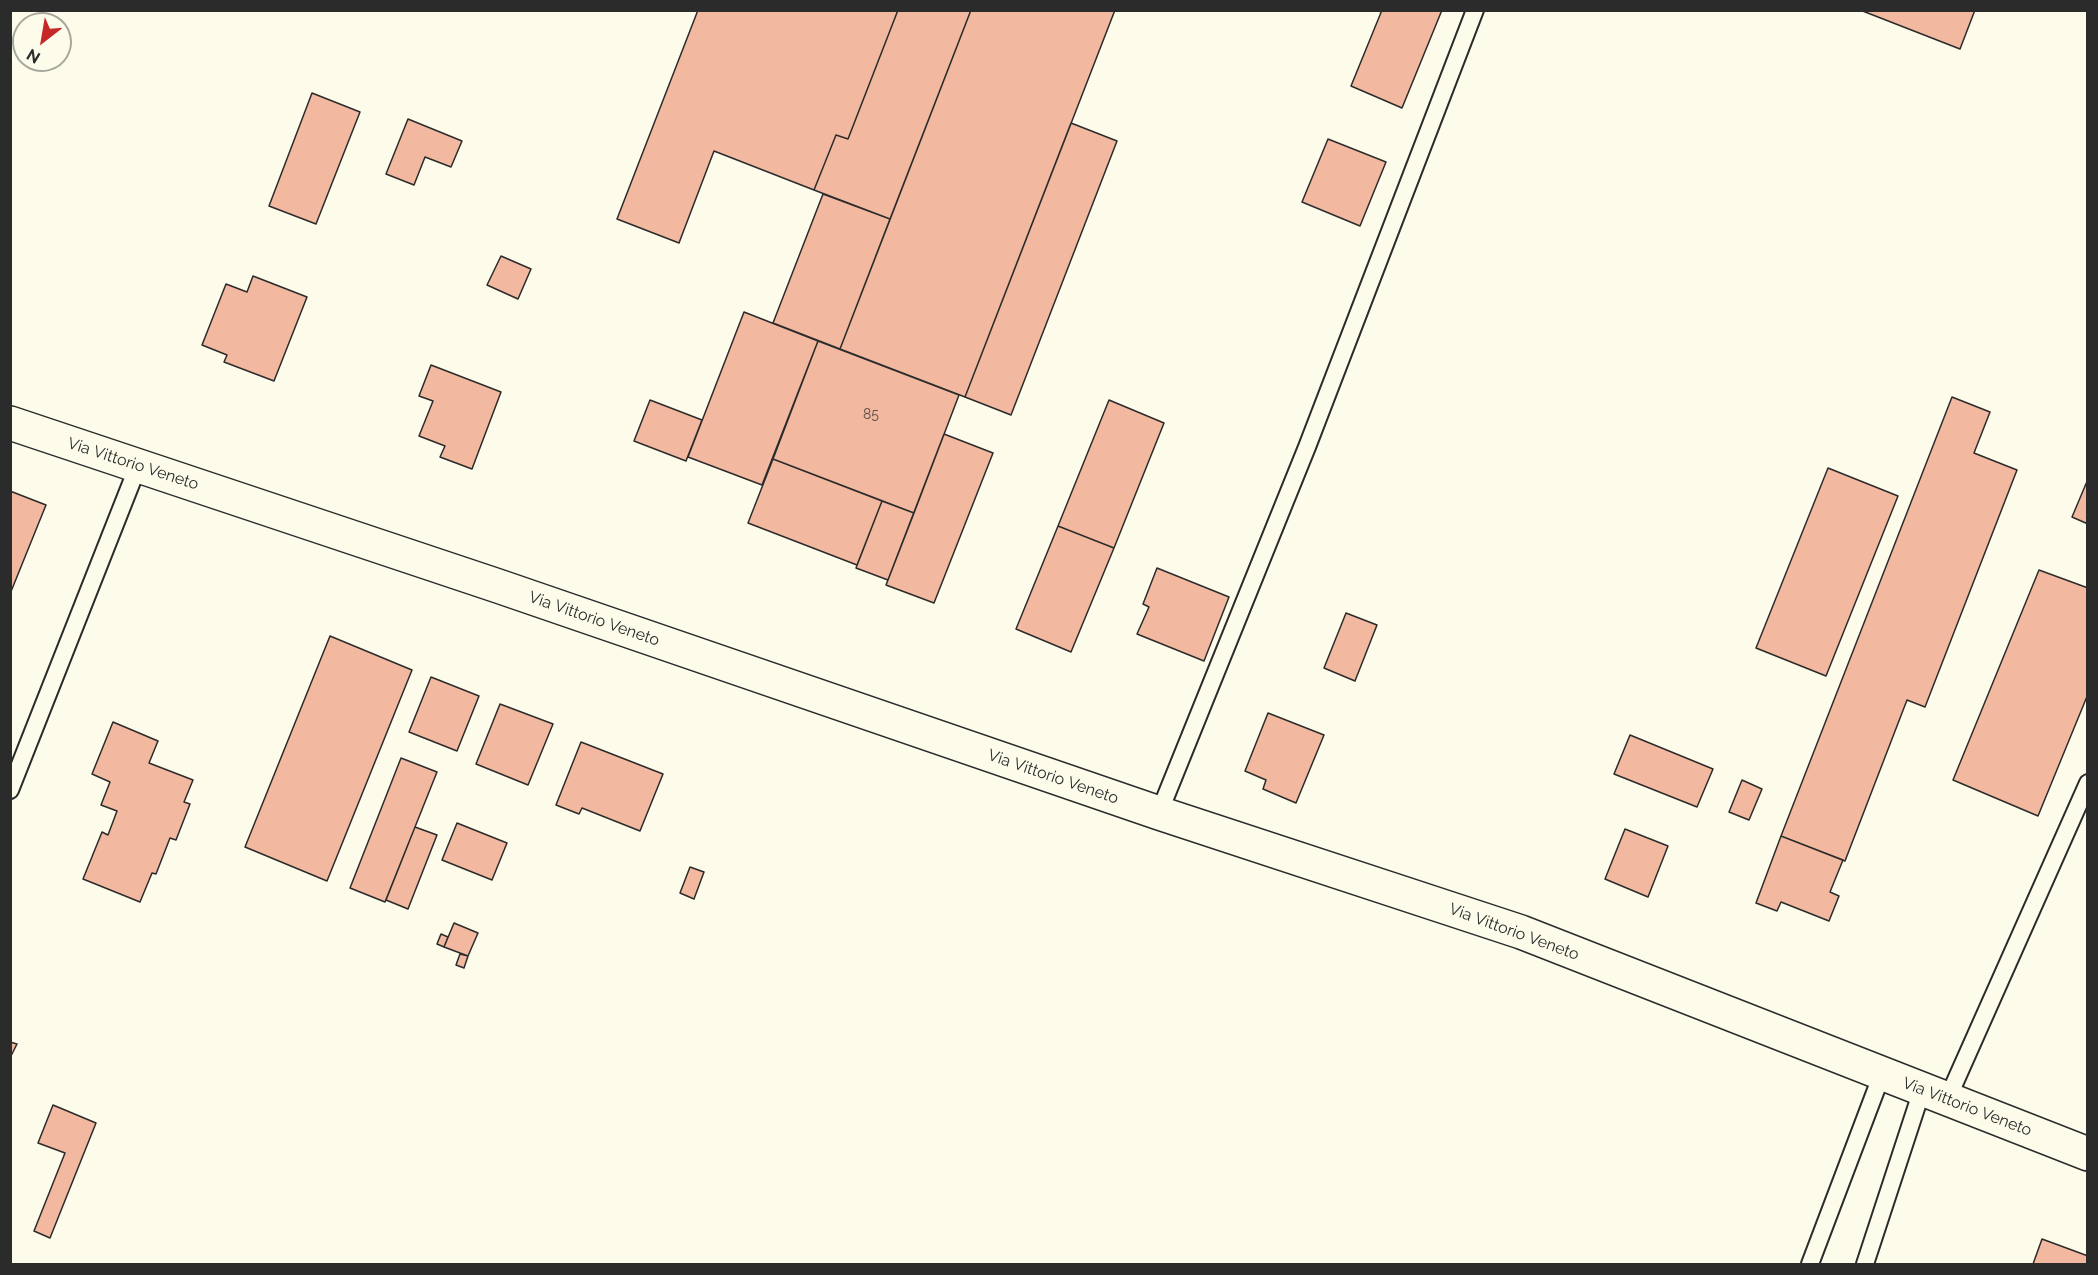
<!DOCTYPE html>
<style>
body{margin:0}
#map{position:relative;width:2098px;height:1275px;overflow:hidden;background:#fdfbea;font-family:Raleway,sans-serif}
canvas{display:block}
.frame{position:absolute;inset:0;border:12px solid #2b2b2b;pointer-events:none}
.north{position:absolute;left:12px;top:12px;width:60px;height:60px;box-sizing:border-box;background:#fdfbea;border:2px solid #a9a89e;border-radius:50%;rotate:211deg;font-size:16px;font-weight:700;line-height:24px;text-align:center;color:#2b2b2b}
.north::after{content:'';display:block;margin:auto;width:21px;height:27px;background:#c62828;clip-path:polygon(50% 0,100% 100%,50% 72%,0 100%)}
</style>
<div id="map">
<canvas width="2098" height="1275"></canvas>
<div class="frame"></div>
<div class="north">N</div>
</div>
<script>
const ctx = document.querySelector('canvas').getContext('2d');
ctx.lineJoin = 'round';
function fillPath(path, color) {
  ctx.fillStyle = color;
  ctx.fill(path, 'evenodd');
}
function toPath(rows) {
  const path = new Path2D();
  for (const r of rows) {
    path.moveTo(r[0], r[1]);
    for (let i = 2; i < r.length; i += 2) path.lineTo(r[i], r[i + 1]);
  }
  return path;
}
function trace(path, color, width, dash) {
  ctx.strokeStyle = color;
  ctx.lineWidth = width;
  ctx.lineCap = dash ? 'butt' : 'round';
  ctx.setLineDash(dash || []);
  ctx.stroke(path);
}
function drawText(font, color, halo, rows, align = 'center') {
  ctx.font = font + ' Raleway,sans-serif';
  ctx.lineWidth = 4.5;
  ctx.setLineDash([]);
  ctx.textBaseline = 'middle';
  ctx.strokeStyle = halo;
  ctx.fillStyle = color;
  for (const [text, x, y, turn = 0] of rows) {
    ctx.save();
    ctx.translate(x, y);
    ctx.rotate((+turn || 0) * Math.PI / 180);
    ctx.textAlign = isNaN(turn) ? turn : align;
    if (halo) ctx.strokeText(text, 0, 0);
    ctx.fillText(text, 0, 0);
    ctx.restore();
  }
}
const building = toPath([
 [698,10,898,10,848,139,836,135,814,190,714,151,679,243,617,219,698,10],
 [898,10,971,10,890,219,814,190,836,135,848,139,898,10],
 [971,10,1115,10,965,397,840,349,971,10],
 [1382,10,1442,10,1402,108,1351,86,1382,10],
 [1860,10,1975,10,1960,49,1860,10],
 [312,93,360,112,316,224,269,206,312,93],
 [408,119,462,141,451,167,425,157,414,185,386,174,408,119],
 [1071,123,1117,141,1011,415,965,397,1071,123],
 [1328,139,1386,162,1360,226,1302,202,1328,139],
 [823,194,890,219,840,349,773,323,823,194],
 [501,256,531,269,518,299,487,285,501,256],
 [253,276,307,297,274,381,224,362,227,355,202,345,226,284,247,292,253,276],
 [744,312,818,341,762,485,688,457,744,312],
 [818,341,959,395,914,513,773,459,818,341],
 [431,365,501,392,472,469,440,457,445,446,419,436,433,401,419,396,431,365],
 [1952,397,1990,412,1974,453,2017,470,1925,707,1907,700,1845,861,1781,836,1952,397],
 [650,400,702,420,686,461,634,441,650,400],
 [1109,400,1164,423,1114,548,1058,526,1109,400],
 [944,434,993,453,934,603,886,585,944,434],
 [773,459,882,501,857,565,748,523,773,459],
 [1828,468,1898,496,1826,676,1756,648,1828,468],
 [2088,479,2088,524,2072,517,2088,479],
 [10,491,46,505,10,594,10,491],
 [882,501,914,513,888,580,856,568,882,501],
 [1058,526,1114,548,1071,652,1016,629,1058,526],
 [1157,568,1229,597,1204,661,1137,634,1149,607,1143,604,1157,568],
 [2039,570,2088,588,2088,694,2038,816,1953,780,2039,570],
 [1346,613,1377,625,1355,681,1324,668,1346,613],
 [330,636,412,670,327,881,245,847,330,636],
 [431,677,479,696,457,751,409,732,431,677],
 [500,704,553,724,528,785,476,764,500,704],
 [1268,713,1324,735,1296,803,1263,789,1266,780,1245,771,1268,713],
 [113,722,158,741,149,763,193,780,184,802,190,804,176,840,170,838,156,874,152,873,140,902,83,879,102,832,108,835,117,811,101,805,110,782,92,774,113,722],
 [1630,735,1713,769,1697,807,1614,774,1630,735],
 [581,742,663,774,640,831,582,808,579,814,556,805,581,742],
 [401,758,437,772,385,902,350,888,401,758],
 [1742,780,1762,789,1749,820,1729,812,1742,780],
 [457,823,507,843,492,880,442,860,457,823],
 [415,827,437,835,408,909,386,900,415,827],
 [1625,829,1668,846,1648,897,1605,879,1625,829],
 [1781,836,1843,860,1830,892,1839,896,1829,921,1781,902,1777,911,1756,903,1781,836],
 [690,867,704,872,694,899,680,893,690,867],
 [454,923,478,933,468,956,444,947,454,923],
 [441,934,448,937,444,947,437,944,441,934],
 [460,954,468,956,464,968,456,965,460,954],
 [10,1042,17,1044,10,1058,10,1042],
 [53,1105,96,1123,50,1238,34,1231,65,1153,38,1143,53,1105],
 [2042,1239,2088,1256,2088,1264,2033,1264,2042,1239]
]);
const service = toPath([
 [10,790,138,466],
 [1159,813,1307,447,1475,10],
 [1947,1100,2088,783],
 [1810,1264,1882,1074],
 [1865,1264,1922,1090]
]);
const secondary = toPath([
 [10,423,498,586,1159,813,1521,932,2088,1154]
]);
const numberNames = [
 ["85",871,415]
];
const streetNames = [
 ["Via Vittorio Veneto",133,464,18],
 ["Via Vittorio Veneto",594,619,19],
 ["Via Vittorio Veneto",1053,777,19],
 ["Via Vittorio Veneto",1514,932,20],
 ["Via Vittorio Veneto",1967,1107,21]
];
fillPath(building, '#f2b8a0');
trace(building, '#2b2b2b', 1.5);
trace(service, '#2b2b2b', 20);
trace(secondary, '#2b2b2b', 36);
trace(service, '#fdfbea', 16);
trace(secondary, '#fdfbea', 33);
drawText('14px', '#5d4e48', null, numberNames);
drawText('16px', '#2b2b2b', '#fdfbea', streetNames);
</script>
